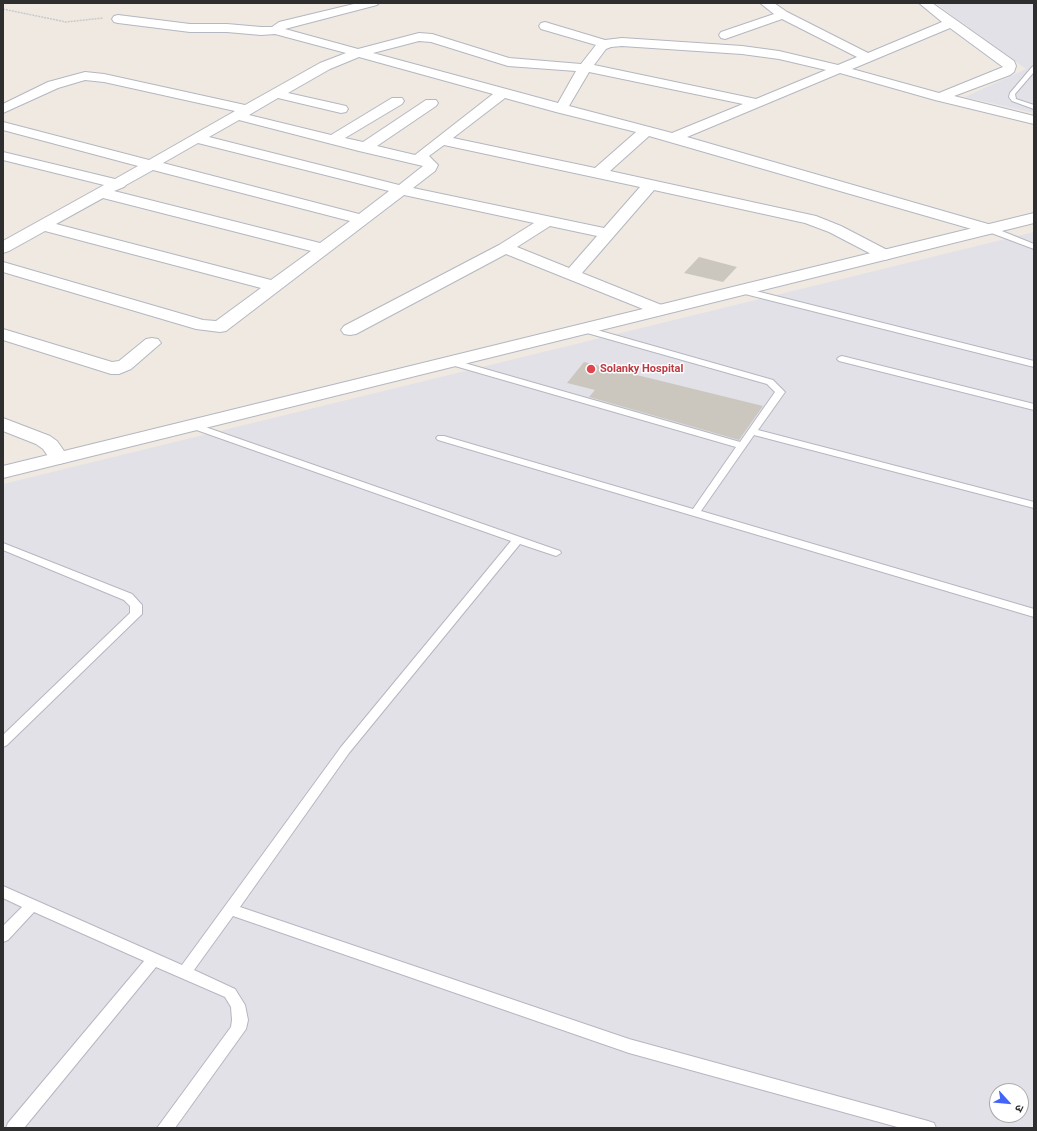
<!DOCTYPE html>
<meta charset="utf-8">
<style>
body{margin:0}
#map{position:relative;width:1037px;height:1131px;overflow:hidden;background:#efe9e1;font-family:Roboto,"Noto Sans Devanagari",sans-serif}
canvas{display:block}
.frame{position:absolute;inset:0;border:4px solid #2e2e2e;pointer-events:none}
.north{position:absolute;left:989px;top:1083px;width:40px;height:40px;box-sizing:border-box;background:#fff;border:1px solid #ababab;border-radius:50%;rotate:117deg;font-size:11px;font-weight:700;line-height:16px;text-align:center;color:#2e2e2e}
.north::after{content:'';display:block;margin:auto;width:14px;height:18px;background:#4264fb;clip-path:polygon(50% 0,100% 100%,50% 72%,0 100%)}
</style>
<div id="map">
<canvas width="1037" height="1131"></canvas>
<div class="frame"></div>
<div class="north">उ</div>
</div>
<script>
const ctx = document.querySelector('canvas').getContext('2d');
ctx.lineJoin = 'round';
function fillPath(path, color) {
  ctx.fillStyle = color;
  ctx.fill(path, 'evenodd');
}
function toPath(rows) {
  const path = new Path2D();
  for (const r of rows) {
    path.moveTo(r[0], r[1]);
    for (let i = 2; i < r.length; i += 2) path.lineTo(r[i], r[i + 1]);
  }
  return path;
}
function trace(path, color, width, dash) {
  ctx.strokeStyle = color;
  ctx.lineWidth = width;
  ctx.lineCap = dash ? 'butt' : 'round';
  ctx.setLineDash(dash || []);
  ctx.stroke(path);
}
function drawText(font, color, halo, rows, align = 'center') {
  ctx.font = font + ' Roboto,sans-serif';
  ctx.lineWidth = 3;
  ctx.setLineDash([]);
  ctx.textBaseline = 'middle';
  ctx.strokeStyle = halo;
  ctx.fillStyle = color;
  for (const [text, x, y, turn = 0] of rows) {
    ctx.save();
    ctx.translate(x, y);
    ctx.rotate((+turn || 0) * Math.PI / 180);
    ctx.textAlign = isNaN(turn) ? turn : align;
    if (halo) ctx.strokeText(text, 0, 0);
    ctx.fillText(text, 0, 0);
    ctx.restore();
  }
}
const industrial = toPath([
 [935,3,1034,3,1034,113,965,97,1026,69],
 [1034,232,1034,1128,3,1128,3,484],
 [997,1091,1021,1091,1021,1115,997,1115]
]);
const building = toPath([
 [699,257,737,267,723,282,684,273],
 [584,362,763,406,739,440,589,397,595,390,567,383]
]);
const path = toPath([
 [3,9,66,22,103,18]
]);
const service = toPath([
 [1034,66,1034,72,1015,94,1016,99,1034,105,1034,109,1012,101,1009,97,1010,93,1032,67,1034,66],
 [986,227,992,227,1034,244,1034,249,986,231,986,227],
 [740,287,1034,361,1034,367,737,292,736,290,740,287],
 [583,326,773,380,785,392,758,430,1034,502,1034,508,754,435,701,511,1034,609,1034,617,438,440,436,438,438,436,444,436,693,509,736,447,448,364,446,362,451,359,454,360,740,442,775,392,767,384,580,331,579,329,580,327,583,326],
 [842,356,1034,404,1034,410,839,361,837,359,839,357,842,356],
 [191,422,560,551,561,553,556,556,520,544,349,753,240,907,629,1039,928,1121,934,1123,936,1128,901,1128,629,1053,233,916,194,970,235,989,245,1005,248,1020,246,1029,175,1128,157,1128,231,1027,232,1020,231,1007,225,997,156,967,24,1128,6,1128,8,1123,144,961,34,912,8,940,3,942,3,926,22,907,3,898,3,886,182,965,341,747,511,541,188,427,186,425,191,422],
 [3,543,132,594,142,605,142,614,7,745,3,747,3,735,130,613,130,606,124,600,3,550,3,543]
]);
const minor = toPath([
 [358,3,379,3,377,5,285,29,358,49,419,33,432,34,509,58,581,64,596,45,541,29,539,26,541,23,545,22,605,40,622,38,742,46,779,51,838,65,857,57,782,19,725,39,721,38,719,35,721,32,774,14,760,3,774,3,787,12,868,53,942,22,919,3,932,3,1014,61,1016,66,1014,72,1010,75,954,96,1034,116,1034,124,935,100,840,73,687,137,995,226,997,229,995,232,989,234,649,136,610,171,816,216,841,226,891,252,893,255,891,258,885,260,879,258,829,232,805,223,654,190,582,273,664,306,667,310,664,314,658,315,506,254,356,334,350,335,344,334,341,330,344,326,499,245,534,223,404,195,226,331,220,332,196,329,3,272,3,262,203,320,216,321,261,288,45,231,9,251,3,253,3,241,104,185,3,160,3,152,115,179,138,166,3,130,3,122,149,160,235,111,104,82,85,80,58,88,3,113,3,104,48,82,85,72,104,74,245,105,320,63,346,53,275,34,261,35,227,32,190,32,118,23,114,22,112,19,114,16,118,15,190,24,227,24,261,27,272,27,279,22,358,3],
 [950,28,1003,67,939,93,852,69,950,28],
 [419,41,431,42,508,66,576,71,558,103,373,53,419,41],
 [622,46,742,54,779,59,826,70,756,99,594,65,606,49,611,47,622,46],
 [359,57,493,94,415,155,377,146,436,106,438,103,436,100,426,100,363,142,345,138,402,104,404,101,402,98,392,98,331,135,249,115,278,98,341,113,346,112,348,109,346,106,288,93,330,69,359,57],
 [589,72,594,73,743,104,672,133,569,106,589,72],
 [505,98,556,112,636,132,595,168,453,138,505,98],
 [239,120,359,151,423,166,399,185,209,137,239,120],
 [198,143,389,191,359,214,163,163,198,143],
 [444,145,640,187,604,228,413,188,435,171,438,165,429,156,444,145],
 [153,170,350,221,320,243,114,191,124,187,126,185,153,170],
 [103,198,311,251,271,280,56,224,103,198],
 [550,226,597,236,569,268,517,247,550,226],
 [3,329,112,362,119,361,146,339,152,338,158,339,161,343,131,369,119,374,111,374,3,340,3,329],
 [3,418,50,436,57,441,69,458,66,462,59,464,52,462,43,449,36,444,3,431,3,418]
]);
const tertiary = toPath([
 [1034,213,1034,223,3,478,3,466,1034,213]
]);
const markers = [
 [591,369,5,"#e0444e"]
];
const healthNames = [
 ["Solanky Hospital",600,369]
];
fillPath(industrial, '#e3e1e8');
fillPath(building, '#cbc7bf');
trace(service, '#b4b7c1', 2);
trace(minor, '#b4b7c1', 2);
trace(tertiary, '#b4b7c1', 2);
trace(path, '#c9c9c9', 1.5, [2, 1]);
fillPath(service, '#fff');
fillPath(minor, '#fff');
fillPath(tertiary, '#fff');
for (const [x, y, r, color] of markers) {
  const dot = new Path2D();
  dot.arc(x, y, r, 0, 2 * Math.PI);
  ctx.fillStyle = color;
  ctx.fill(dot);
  trace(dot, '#fff', 1.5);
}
drawText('bold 11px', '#be3a42', '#fff', healthNames, 'left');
</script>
